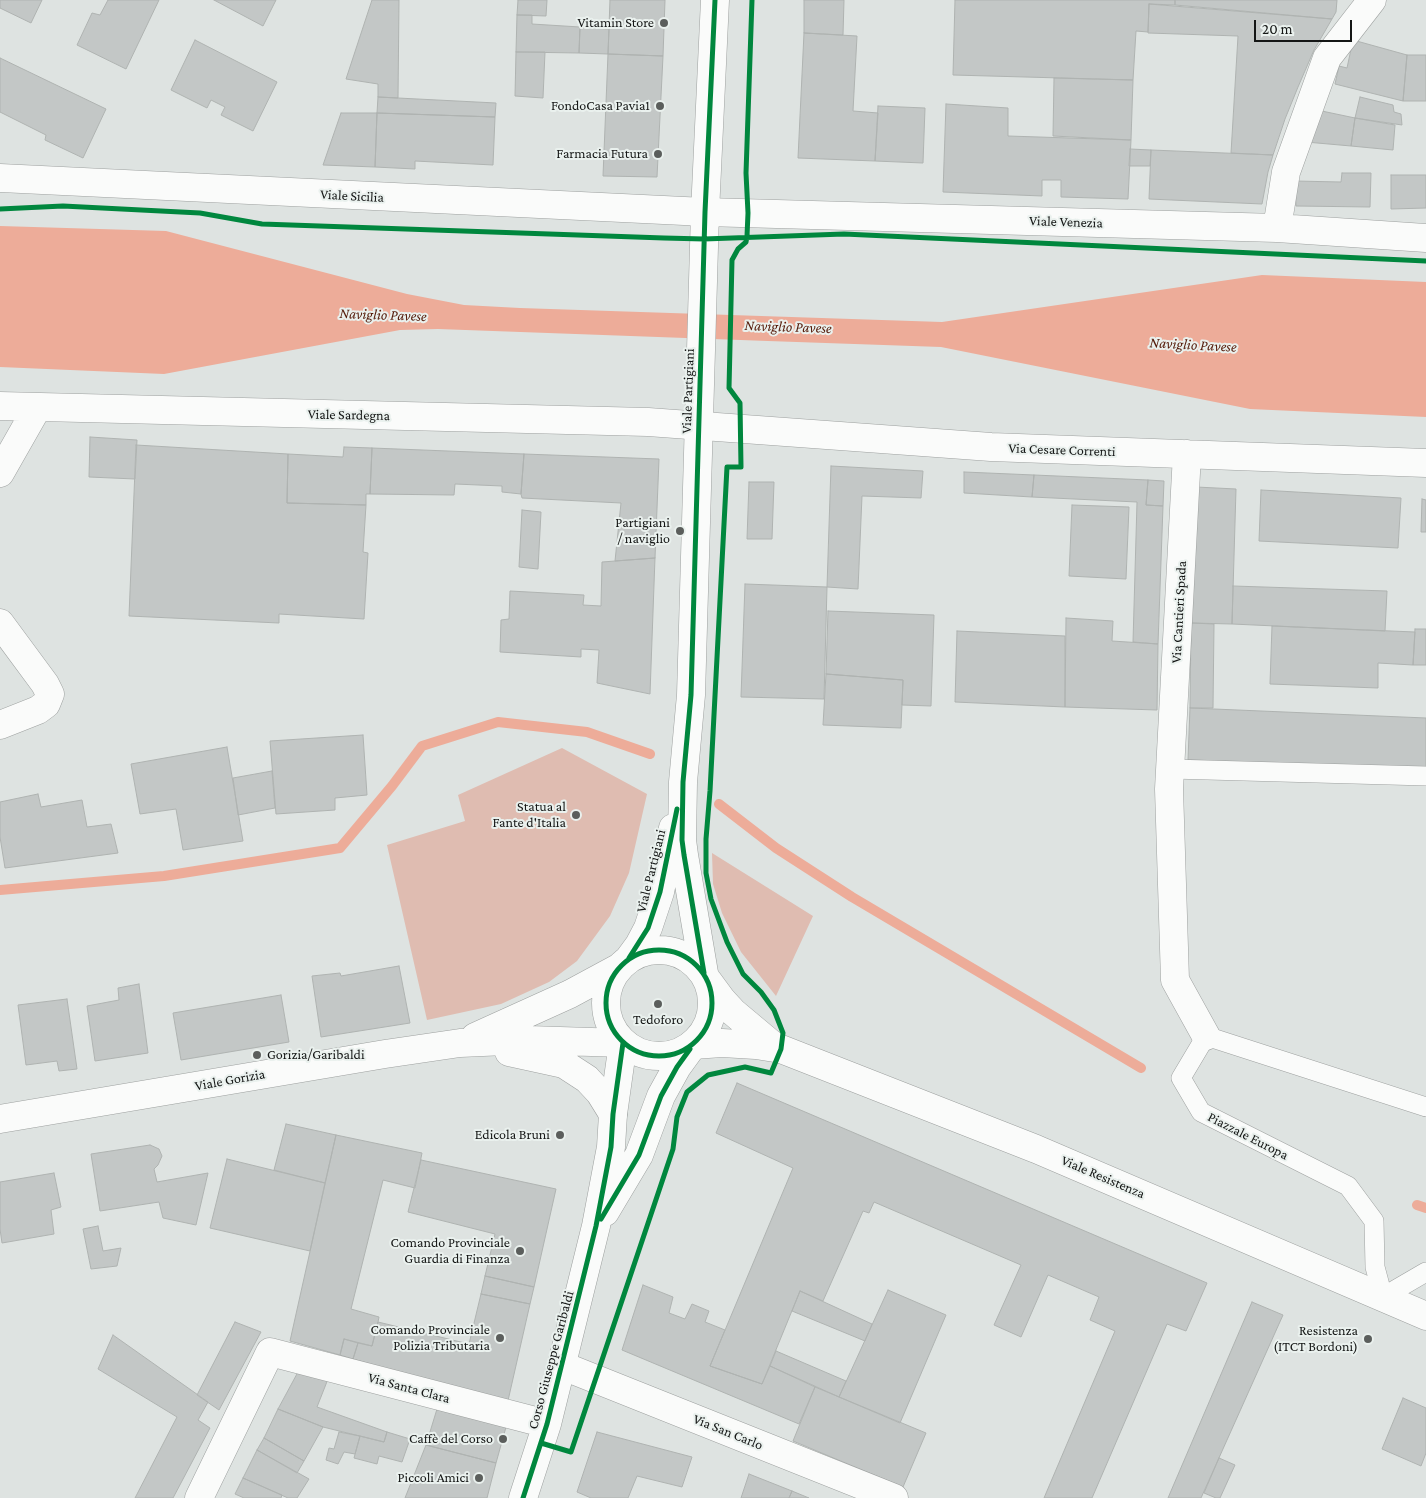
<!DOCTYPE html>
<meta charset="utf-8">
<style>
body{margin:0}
#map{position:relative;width:1426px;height:1498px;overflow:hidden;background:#dee3e1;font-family:"Crimson Pro",serif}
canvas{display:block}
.scale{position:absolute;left:1254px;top:20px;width:98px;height:22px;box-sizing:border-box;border:2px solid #141615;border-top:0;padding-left:6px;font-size:15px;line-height:18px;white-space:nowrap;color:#141615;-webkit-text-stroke:4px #eaf1ee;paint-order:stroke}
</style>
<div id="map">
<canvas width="1426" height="1498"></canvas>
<div class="scale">20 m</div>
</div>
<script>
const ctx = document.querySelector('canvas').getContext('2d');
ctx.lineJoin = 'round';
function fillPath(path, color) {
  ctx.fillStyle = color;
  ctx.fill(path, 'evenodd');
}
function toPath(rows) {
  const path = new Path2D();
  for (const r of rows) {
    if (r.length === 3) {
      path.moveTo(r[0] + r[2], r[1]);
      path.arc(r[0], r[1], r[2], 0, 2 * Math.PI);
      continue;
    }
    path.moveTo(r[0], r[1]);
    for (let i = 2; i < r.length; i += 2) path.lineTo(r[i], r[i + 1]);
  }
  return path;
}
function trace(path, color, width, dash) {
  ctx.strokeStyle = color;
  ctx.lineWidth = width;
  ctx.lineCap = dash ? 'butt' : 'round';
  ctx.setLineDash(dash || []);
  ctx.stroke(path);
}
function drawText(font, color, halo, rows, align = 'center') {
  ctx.font = font + ' "Crimson Pro",serif';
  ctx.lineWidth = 4;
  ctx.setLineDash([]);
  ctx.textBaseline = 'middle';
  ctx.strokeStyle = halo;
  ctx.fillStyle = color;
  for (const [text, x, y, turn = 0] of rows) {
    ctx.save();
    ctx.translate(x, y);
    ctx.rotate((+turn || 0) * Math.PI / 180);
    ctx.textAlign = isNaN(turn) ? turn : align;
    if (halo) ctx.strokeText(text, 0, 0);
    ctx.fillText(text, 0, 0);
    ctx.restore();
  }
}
const green = toPath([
 [562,748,647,794,629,873,610,916,577,961,549,982,501,1004,427,1020,387,845,465,821,458,795],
 [712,853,813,916,776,996,741,952,722,913,713,884]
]);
const water = toPath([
 [0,226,166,231,407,294,464,305,520,308,942,322,1262,275,1426,282,1426,417,1250,409,941,347,768,341,438,329,400,330,164,374,0,367]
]);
const stream = toPath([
 [719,804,776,848,852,897,1141,1068],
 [0,890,164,876,340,848,392,786,422,746,498,722,587,732,650,754],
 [1417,1205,1426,1208]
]);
const building = toPath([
 [0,0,42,0,31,23,0,8,0,0],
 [108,0,159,0,126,69,77,45,92,13,100,15,108,0],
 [214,0,276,0,263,26,214,0],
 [372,0,399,0,398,98,378,97,378,84,346,79,372,0],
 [518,0,547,0,546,16,517,15,518,0],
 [610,0,665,0,663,56,608,54,610,0],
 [804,0,844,0,843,35,804,33,804,0],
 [955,0,1175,0,1175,5,1149,4,1148,32,1136,31,1133,80,953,75,955,0],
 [1175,0,1337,0,1336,12,1332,19,1175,5,1175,0],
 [1149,4,1332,19,1314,50,1298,87,1285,119,1273,155,1231,153,1238,36,1148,33,1149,4],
 [517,15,532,15,532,24,580,27,579,53,516,52,517,15],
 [580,27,609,29,608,54,579,53,580,27],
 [804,33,857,36,853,111,878,113,875,161,798,158,804,33],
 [195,40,277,82,253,131,221,115,225,107,211,100,207,108,171,90,195,40],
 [1353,40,1407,55,1403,101,1335,84,1339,66,1347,68,1353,40],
 [516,52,545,52,543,98,515,96,516,52],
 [608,54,663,56,657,177,603,176,608,54],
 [1407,55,1426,55,1426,101,1403,101,1407,55],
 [0,58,106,109,83,158,45,140,46,135,0,112,0,58],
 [1054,78,1133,80,1131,140,1053,136,1054,78],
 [378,97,496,103,495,117,377,113,378,97],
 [1360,97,1393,105,1394,112,1401,114,1402,125,1355,118,1360,97],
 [946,104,1008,108,1008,136,1131,140,1128,199,1061,197,1061,180,1042,180,1042,196,943,192,946,104],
 [878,106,925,108,923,163,875,161,878,106],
 [1317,110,1355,118,1351,146,1306,142,1317,110],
 [341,113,377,113,375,167,323,165,341,113],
 [377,113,495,117,493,165,415,161,415,169,375,167,377,113],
 [1355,118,1395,125,1393,150,1351,146,1355,118],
 [1130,149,1151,150,1150,166,1129,166,1130,149],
 [1151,150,1273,155,1268,172,1262,204,1149,199,1151,150],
 [1342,173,1371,173,1370,207,1296,206,1295,181,1341,182,1342,173],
 [1391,175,1426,175,1426,208,1391,209,1391,175],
 [90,437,137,440,135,479,89,477,90,437],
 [136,445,288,454,287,503,366,505,363,552,368,553,364,619,279,614,279,623,129,616,136,445],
 [344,447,372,448,370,494,366,494,366,505,287,503,288,454,343,457,344,447],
 [372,448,524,454,521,494,502,492,502,486,455,484,454,495,370,494,372,448],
 [524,454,659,459,655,558,615,561,621,503,522,498,521,494,524,454],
 [831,466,923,471,921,498,862,496,858,589,827,587,831,466],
 [964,472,1034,475,1032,497,964,493,964,472],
 [1034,475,1148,480,1146,505,1163,506,1158,644,1133,642,1137,502,1032,497,1034,475],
 [1148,480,1164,481,1163,506,1146,505,1148,480],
 [749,482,774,482,772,539,747,539,749,482],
 [1196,487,1236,489,1232,624,1191,623,1196,487],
 [1261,490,1401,498,1398,548,1259,541,1261,490],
 [1422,499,1426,500,1426,532,1421,532,1422,499],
 [1072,505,1129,507,1126,579,1069,576,1072,505],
 [522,510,541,512,538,569,519,567,522,510],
 [655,558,650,694,597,683,599,650,581,649,581,657,500,652,501,620,509,619,510,591,584,595,583,605,601,606,602,562,655,558],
 [745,584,827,587,824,699,741,697,745,584],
 [1233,586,1387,591,1385,631,1232,624,1233,586],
 [828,611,934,615,931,706,902,705,903,680,826,674,828,611],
 [1066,618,1113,621,1112,641,1158,644,1157,710,1065,707,1066,618],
 [1191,623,1214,624,1213,708,1190,708,1191,623],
 [1272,626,1415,632,1413,665,1378,663,1378,688,1270,684,1272,626],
 [1415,629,1426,629,1426,665,1413,665,1415,629],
 [957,631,1065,636,1065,707,955,702,957,631],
 [826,674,903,680,901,728,823,725,826,674],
 [1190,708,1426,718,1426,768,1188,760,1190,708],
 [363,735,367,795,335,798,335,810,276,814,270,741,363,735],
 [227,747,243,841,183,850,176,809,140,814,131,764,227,747],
 [272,771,275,808,238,815,233,778,272,771],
 [38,794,41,807,82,800,87,827,111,824,118,853,5,868,0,837,0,802,38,794],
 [399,966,410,1023,321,1037,312,976,340,973,341,976,399,966],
 [139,984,148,1053,95,1061,87,1006,119,1000,118,988,139,984],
 [281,995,289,1042,181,1060,173,1013,281,995],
 [67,999,77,1069,59,1071,57,1061,26,1065,18,1005,67,999],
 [737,1083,1207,1283,1186,1331,1167,1324,1092,1498,1044,1498,1115,1331,1090,1320,1099,1297,1048,1275,1021,1337,994,1325,1021,1265,874,1202,869,1213,863,1211,823,1301,800,1291,762,1384,710,1366,793,1168,716,1133,737,1083],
 [286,1124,336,1135,325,1183,274,1170,286,1124],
 [336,1135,422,1153,415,1188,383,1180,351,1309,379,1317,378,1322,372,1346,344,1339,340,1355,290,1341,336,1135],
 [150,1145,159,1149,162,1156,158,1165,154,1169,157,1182,208,1173,196,1225,163,1218,159,1202,100,1211,91,1154,150,1145],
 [227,1159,325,1183,310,1251,210,1228,227,1159],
 [421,1160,556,1189,534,1287,485,1276,495,1234,408,1212,421,1160],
 [54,1173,61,1207,51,1210,54,1234,2,1243,0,1229,0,1182,54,1173],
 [98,1226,103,1251,121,1248,117,1266,91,1269,83,1229,98,1226],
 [485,1276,534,1287,530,1304,481,1294,485,1276],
 [643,1285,673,1297,669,1313,685,1319,692,1304,709,1311,705,1322,725,1330,710,1366,762,1384,770,1366,815,1387,799,1424,622,1350,643,1285],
 [888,1290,946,1315,900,1423,839,1397,888,1290],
 [800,1291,872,1324,865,1341,792,1311,800,1291],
 [481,1294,530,1304,507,1405,353,1359,358,1343,372,1346,378,1322,469,1344,481,1294],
 [1252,1302,1283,1315,1201,1498,1168,1498,1252,1302],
 [235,1322,261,1332,219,1410,197,1395,235,1322],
 [113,1335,208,1402,198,1420,210,1428,173,1498,135,1498,177,1417,98,1369,113,1335],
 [344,1339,358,1343,353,1359,340,1355,344,1339],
 [776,1351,846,1381,839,1397,770,1366,776,1351],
 [298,1372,328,1379,317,1407,387,1432,384,1442,323,1427,278,1409,298,1372],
 [815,1387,926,1433,903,1487,793,1441,815,1387],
 [1403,1398,1426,1408,1426,1453,1421,1466,1382,1449,1403,1398],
 [278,1409,323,1427,304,1461,264,1438,278,1409],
 [437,1409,506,1427,496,1463,426,1445,437,1409],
 [339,1432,360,1436,355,1454,344,1452,338,1464,326,1460,329,1448,334,1449,339,1432],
 [387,1432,410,1439,402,1462,379,1456,377,1464,354,1458,360,1436,384,1442,387,1432],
 [597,1432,692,1457,682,1487,637,1476,628,1498,591,1498,577,1492,597,1432],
 [264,1438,304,1461,297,1473,257,1450,264,1438],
 [426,1445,496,1463,487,1498,405,1498,426,1445],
 [257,1450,309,1479,297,1498,288,1498,243,1478,257,1450],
 [1219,1458,1235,1465,1220,1498,1216,1498,1204,1493,1219,1458],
 [749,1474,792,1491,789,1498,741,1498,749,1474],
 [243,1478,282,1495,281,1498,244,1498,235,1494,243,1478],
 [792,1491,809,1498,789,1498,792,1491]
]);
const lane = toPath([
 [1171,769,1426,776],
 [1426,1107,1206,1036,1181,1078,1201,1112,1348,1186,1374,1221,1375,1267,1383,1297,1426,1272]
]);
const street = toPath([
 [0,178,705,212,1277,228,1426,238],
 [1277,228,1286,172,1327,58,1372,0],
 [0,406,648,422,991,447,1426,463],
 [1187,454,1169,789,1175,980,1206,1036],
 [0,473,37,408],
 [0,623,45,684,50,694,46,704,38,710,0,725],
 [605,1212,639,1155,661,1096,677,1067,693,1045],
 [563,1366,894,1498],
 [199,1498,270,1352,547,1424],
 [523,1498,547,1424,596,1226,611,1147,613,1114,623,1043]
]);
const secondary = toPath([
 [659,1003,53],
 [628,960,639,945,648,928,660,892,673,828],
 [704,973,684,855,682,840,683,782,691,695,705,212,715,0],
 [708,981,722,1000,733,1012,776,1048],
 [475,1037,570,994,620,967],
 [693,1045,722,1043,756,1045,781,1049,1036,1149,1426,1316],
 [509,1052,564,1064,587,1079,600,1093,613,1114],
 [0,1119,385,1054,460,1043,528,1040,623,1043]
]);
const cycleway = toPath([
 [0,209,63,206,200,213,262,224,664,238,704,239,844,234,1426,261],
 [659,1003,53],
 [629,958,648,928,660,892,677,809],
 [704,973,684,855,682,840,683,782,691,695,705,212,715,0],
 [601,1219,639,1155,661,1096,677,1067,690,1049],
 [541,1443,571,1452,673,1149,677,1117,687,1092,708,1075,745,1067,771,1073,781,1049,783,1033,774,1010,761,992,743,974,727,942,711,899,706,873,706,839,710,791,727,467,741,467,740,403,729,388,730,346,732,260,738,249,746,242,747,236,748,213,746,173,752,0],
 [523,1498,547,1424,596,1226,611,1147,613,1114,623,1043]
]);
const markers = [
 [664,23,5,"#5b5e5c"],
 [660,106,5,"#5b5e5c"],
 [658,154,5,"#5b5e5c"],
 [680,531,5,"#5b5e5c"],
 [576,815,5,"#5b5e5c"],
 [658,1004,5,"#5b5e5c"],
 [257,1055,5,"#5b5e5c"],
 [560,1135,5,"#5b5e5c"],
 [520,1251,5,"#5b5e5c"],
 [500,1338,5,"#5b5e5c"],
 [1368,1339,5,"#5b5e5c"],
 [503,1439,5,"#5b5e5c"],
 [479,1478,5,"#5b5e5c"]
];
const poiNames = [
 ["Vitamin Store",654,23],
 ["FondoCasa Pavia1",650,106],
 ["Farmacia Futura",648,154],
 ["Partigiani",670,523],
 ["/ naviglio",670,539],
 ["Statua al",566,807],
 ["Fante d'Italia",566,823],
 ["Tedoforo",658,1020,"center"],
 ["Gorizia/Garibaldi",267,1055,"left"],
 ["Edicola Bruni",550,1135],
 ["Comando Provinciale",510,1243],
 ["Guardia di Finanza",510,1259],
 ["Comando Provinciale",490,1330],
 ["Polizia Tributaria",490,1346],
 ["Resistenza",1358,1331],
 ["(ITCT Bordoni)",1358,1347],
 ["Caffè del Corso",493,1439],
 ["Piccoli Amici",469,1478]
];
const streetNames = [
 ["Viale Sicilia",352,196,3],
 ["Viale Venezia",1066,222,2],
 ["Viale Partigiani",688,391,-88],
 ["Viale Sardegna",349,415,1],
 ["Via Cesare Correnti",1062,450,2],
 ["Via Cantieri Spada",1179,612,-87],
 ["Viale Partigiani",651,871,-76],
 ["Viale Gorizia",230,1080,-10],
 ["Piazzale Europa",1248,1136,27],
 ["Viale Resistenza",1103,1177,23],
 ["Corso Giuseppe Garibaldi",551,1360,-75],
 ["Via Santa Clara",409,1388,15],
 ["Via San Carlo",728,1432,22]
];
const waterNames = [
 ["Naviglio Pavese",383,315,2],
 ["Naviglio Pavese",788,327,2],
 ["Naviglio Pavese",1193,345,3]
];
fillPath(green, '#dfbcb1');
fillPath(water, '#edac99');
trace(stream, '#edac99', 10);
fillPath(building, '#c3c7c6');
trace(building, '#afb3b1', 1);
trace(lane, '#9da09f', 20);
trace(street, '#9da09f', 29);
trace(secondary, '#9da09f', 29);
trace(lane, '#fafbfa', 19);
trace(street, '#fafbfa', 28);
trace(secondary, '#fafbfa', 28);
trace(cycleway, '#00873e', 5);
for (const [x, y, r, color] of markers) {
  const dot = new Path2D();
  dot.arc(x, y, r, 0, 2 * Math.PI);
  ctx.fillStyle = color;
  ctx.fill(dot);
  trace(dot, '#eaf1ee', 2);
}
drawText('14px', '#141615', '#eaf1ee', poiNames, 'right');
drawText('14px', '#141615', '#eaf1ee', streetNames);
drawText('italic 15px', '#551b0a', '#eaf1ee', waterNames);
</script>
